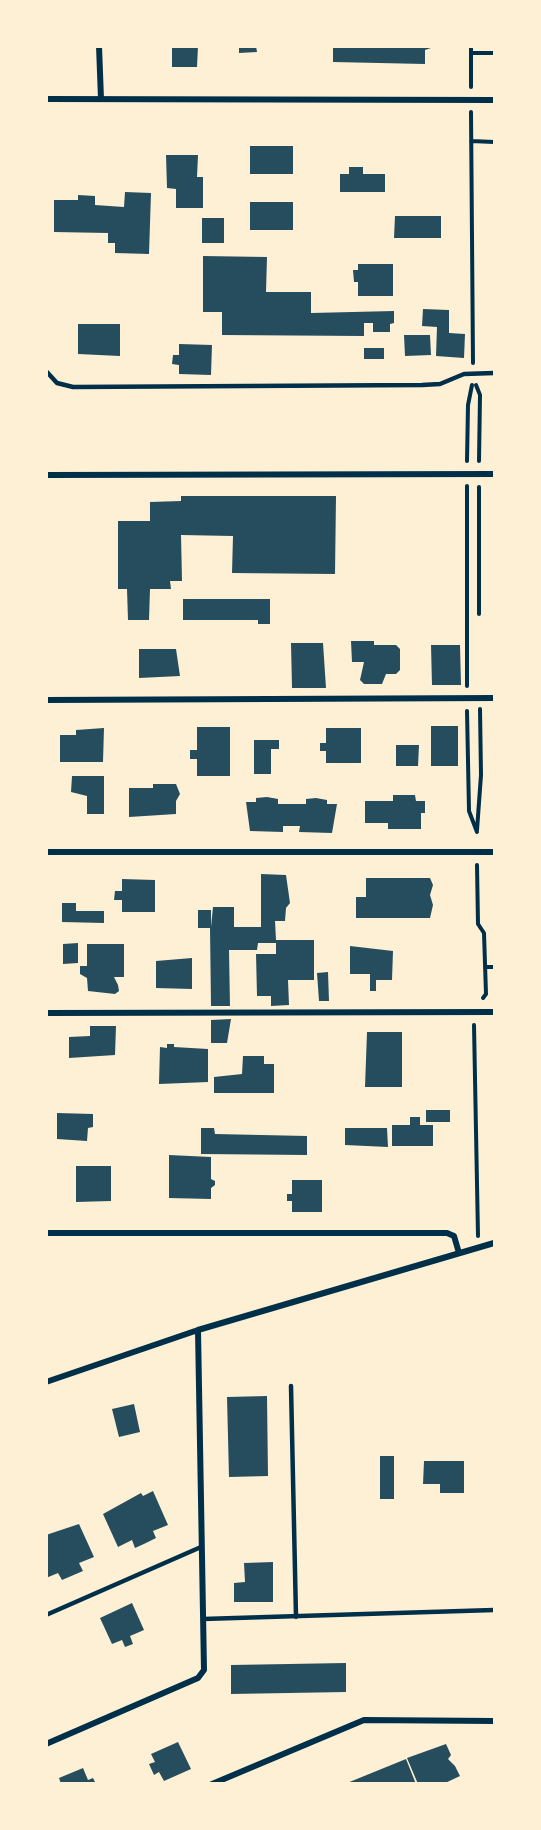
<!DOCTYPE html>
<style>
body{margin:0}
#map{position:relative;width:541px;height:1830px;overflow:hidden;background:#fdf0d5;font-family:"Alegreya Sans",sans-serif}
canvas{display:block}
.frame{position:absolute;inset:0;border:48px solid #fdf0d5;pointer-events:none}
</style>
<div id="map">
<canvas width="541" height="1830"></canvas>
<div class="frame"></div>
</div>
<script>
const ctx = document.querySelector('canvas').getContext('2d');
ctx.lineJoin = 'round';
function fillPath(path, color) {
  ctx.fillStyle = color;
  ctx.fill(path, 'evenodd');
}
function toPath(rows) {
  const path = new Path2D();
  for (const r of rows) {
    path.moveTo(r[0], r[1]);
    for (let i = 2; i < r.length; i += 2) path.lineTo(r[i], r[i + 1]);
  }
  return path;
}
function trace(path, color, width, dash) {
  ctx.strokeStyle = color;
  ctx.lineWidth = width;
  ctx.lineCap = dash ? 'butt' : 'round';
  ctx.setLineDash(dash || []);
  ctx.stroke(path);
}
const building = toPath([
 [172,46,198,46,197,67,172,67],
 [239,46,256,46,257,52,239,53],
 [333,46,431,46,431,48,425,50,425,64,333,62],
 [250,146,293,146,293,174,250,174],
 [166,155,198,155,197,177,203,177,203,208,176,208,176,189,167,188],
 [349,167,363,167,363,174,385,174,385,192,340,192,340,174,349,174],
 [125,192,151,193,149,254,115,253,115,243,108,243,108,233,54,232,54,200,78,200,78,195,95,196,95,205,124,207],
 [250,202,293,202,293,230,250,230],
 [395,216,441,216,441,238,394,238],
 [202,218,224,218,224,243,202,243],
 [203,256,267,257,266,292,311,292,311,313,394,311,394,323,390,324,390,332,373,332,373,323,364,323,364,336,222,335,222,312,203,312],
 [358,264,393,264,393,296,358,296,358,282,354,282,353,270,358,270],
 [423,309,449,310,449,333,465,334,464,358,436,356,437,327,422,326],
 [78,324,120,324,120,356,78,354],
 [404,335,430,335,431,355,405,356],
 [179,344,212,345,211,375,179,374,179,365,172,364,173,355,179,355],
 [364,348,384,348,384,359,364,359],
 [181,496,336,496,335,574,232,573,233,536,181,535,182,581,170,581,171,589,150,589,149,620,128,620,127,589,118,589,118,521,150,521,150,502,181,501],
 [183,599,270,599,270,624,258,624,258,620,183,620],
 [351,641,374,641,374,645,396,645,400,649,400,670,396,674,386,674,382,684,364,684,360,680,364,662,352,662],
 [291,643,323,643,326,688,292,688],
 [431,645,460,645,461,685,432,685],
 [139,649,176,649,180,676,139,678],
 [431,726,458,726,458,766,431,766],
 [197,727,230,727,230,776,197,776,197,759,190,759,190,750,197,750],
 [104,728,103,762,60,762,60,735,76,735,76,730],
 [326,728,361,728,361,763,326,763,326,751,320,751,320,743,326,743],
 [254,740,279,740,279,749,271,749,271,774,254,774],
 [396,745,419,745,418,766,396,766],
 [72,776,104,776,104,814,87,814,87,796,71,792],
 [153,784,176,784,180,794,176,801,176,814,129,817,129,788,153,788],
 [393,795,415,795,416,801,425,801,425,813,421,813,421,829,388,829,388,823,365,823,365,801,393,801],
 [267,797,278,799,278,804,306,804,306,799,316,798,327,800,327,804,337,804,332,833,299,832,300,826,283,826,283,832,250,831,246,802,256,802,256,798],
 [261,874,286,875,290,903,286,908,285,921,275,921,276,940,314,940,314,980,288,980,289,1005,271,1006,271,996,257,996,256,954,276,954,276,943,258,943,257,950,229,950,230,1006,211,1006,210,928,198,928,198,910,211,910,211,927,213,907,234,907,234,927,261,927],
 [366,878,430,878,433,885,430,895,433,905,430,918,356,918,356,897,366,897],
 [122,879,155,880,155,912,122,912,122,900,114,900,115,891,122,891],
 [62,903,76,903,76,911,104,911,104,923,62,922],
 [78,943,78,963,63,964,63,944],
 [87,944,124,944,124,977,114,977,118,985,119,991,115,994,88,991,87,978,80,974,80,966,87,966],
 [350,946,393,951,392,980,376,980,376,991,370,991,370,974,350,974],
 [192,958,192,989,156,988,156,961],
 [328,972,329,1001,319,1001,317,973],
 [231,1019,227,1043,211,1043,211,1020],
 [90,1026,116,1026,115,1055,69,1058,69,1037,90,1036],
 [367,1032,402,1032,402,1087,365,1087],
 [167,1044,174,1044,174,1047,208,1049,208,1082,159,1084,160,1047,167,1048],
 [243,1056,264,1056,264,1064,274,1064,274,1093,214,1093,214,1077,242,1074],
 [426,1110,450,1110,450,1122,426,1122],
 [57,1113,93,1114,93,1127,88,1128,87,1141,57,1139],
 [410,1117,420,1117,420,1125,433,1125,433,1146,392,1146,392,1125,410,1125],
 [201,1128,214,1128,215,1134,307,1136,307,1155,201,1154],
 [345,1128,387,1128,388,1147,345,1145],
 [169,1155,211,1157,211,1179,215,1181,215,1185,211,1188,211,1199,169,1198],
 [76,1166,111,1166,111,1201,76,1202],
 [292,1180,322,1180,322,1212,292,1212,292,1201,287,1201,287,1194,292,1194],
 [267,1396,268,1476,229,1477,227,1397],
 [134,1404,140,1432,119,1437,112,1409],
 [380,1456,394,1456,394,1499,380,1499],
 [424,1461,464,1461,464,1493,440,1493,440,1484,423,1484],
 [153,1491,168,1525,153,1531,156,1538,146,1543,135,1548,132,1540,118,1547,103,1514,141,1493,143,1496],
 [79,1524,94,1557,79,1563,83,1571,62,1580,58,1573,46,1578,46,1535],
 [273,1562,273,1602,234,1602,234,1583,245,1582,244,1563],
 [132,1603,144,1630,130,1636,133,1644,125,1647,122,1640,112,1644,100,1618],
 [346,1663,346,1692,231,1694,231,1665],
 [178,1742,191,1769,164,1781,159,1772,154,1775,149,1764,155,1762,151,1754],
 [446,1744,451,1755,448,1759,455,1766,460,1776,443,1784,418,1784,407,1758],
 [406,1759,416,1784,347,1784,347,1783],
 [83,1768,88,1780,93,1778,96,1784,61,1784,59,1778]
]);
const path = toPath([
 [471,53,494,53],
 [471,87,471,46],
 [471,112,473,363],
 [471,141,494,142],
 [476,385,480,395,479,461],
 [467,461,468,405,472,385],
 [467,486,467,686],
 [479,487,479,614],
 [467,711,469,811,477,832],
 [477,830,481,775,480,709],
 [477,865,478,924,484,933,486,994,483,998],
 [485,967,494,967],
 [474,1025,478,1236]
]);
const service = toPath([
 [46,371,57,383,73,387,422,385,440,384,464,374,494,373],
 [291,1386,296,1617],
 [46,1615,201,1547],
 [203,1619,494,1610]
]);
const minor = toPath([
 [99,46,101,99],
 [46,99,494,100],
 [46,475,494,474],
 [46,700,494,698],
 [46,852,494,852],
 [46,1013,494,1012],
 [46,1233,447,1233,454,1236,459,1253],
 [46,1382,198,1330,494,1243],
 [46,1744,198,1678,204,1670,198,1330],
 [212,1784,364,1720,494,1721]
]);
fillPath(building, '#264d5e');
trace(path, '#003049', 4);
trace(service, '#003049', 4.5);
trace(minor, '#003049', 6);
</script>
